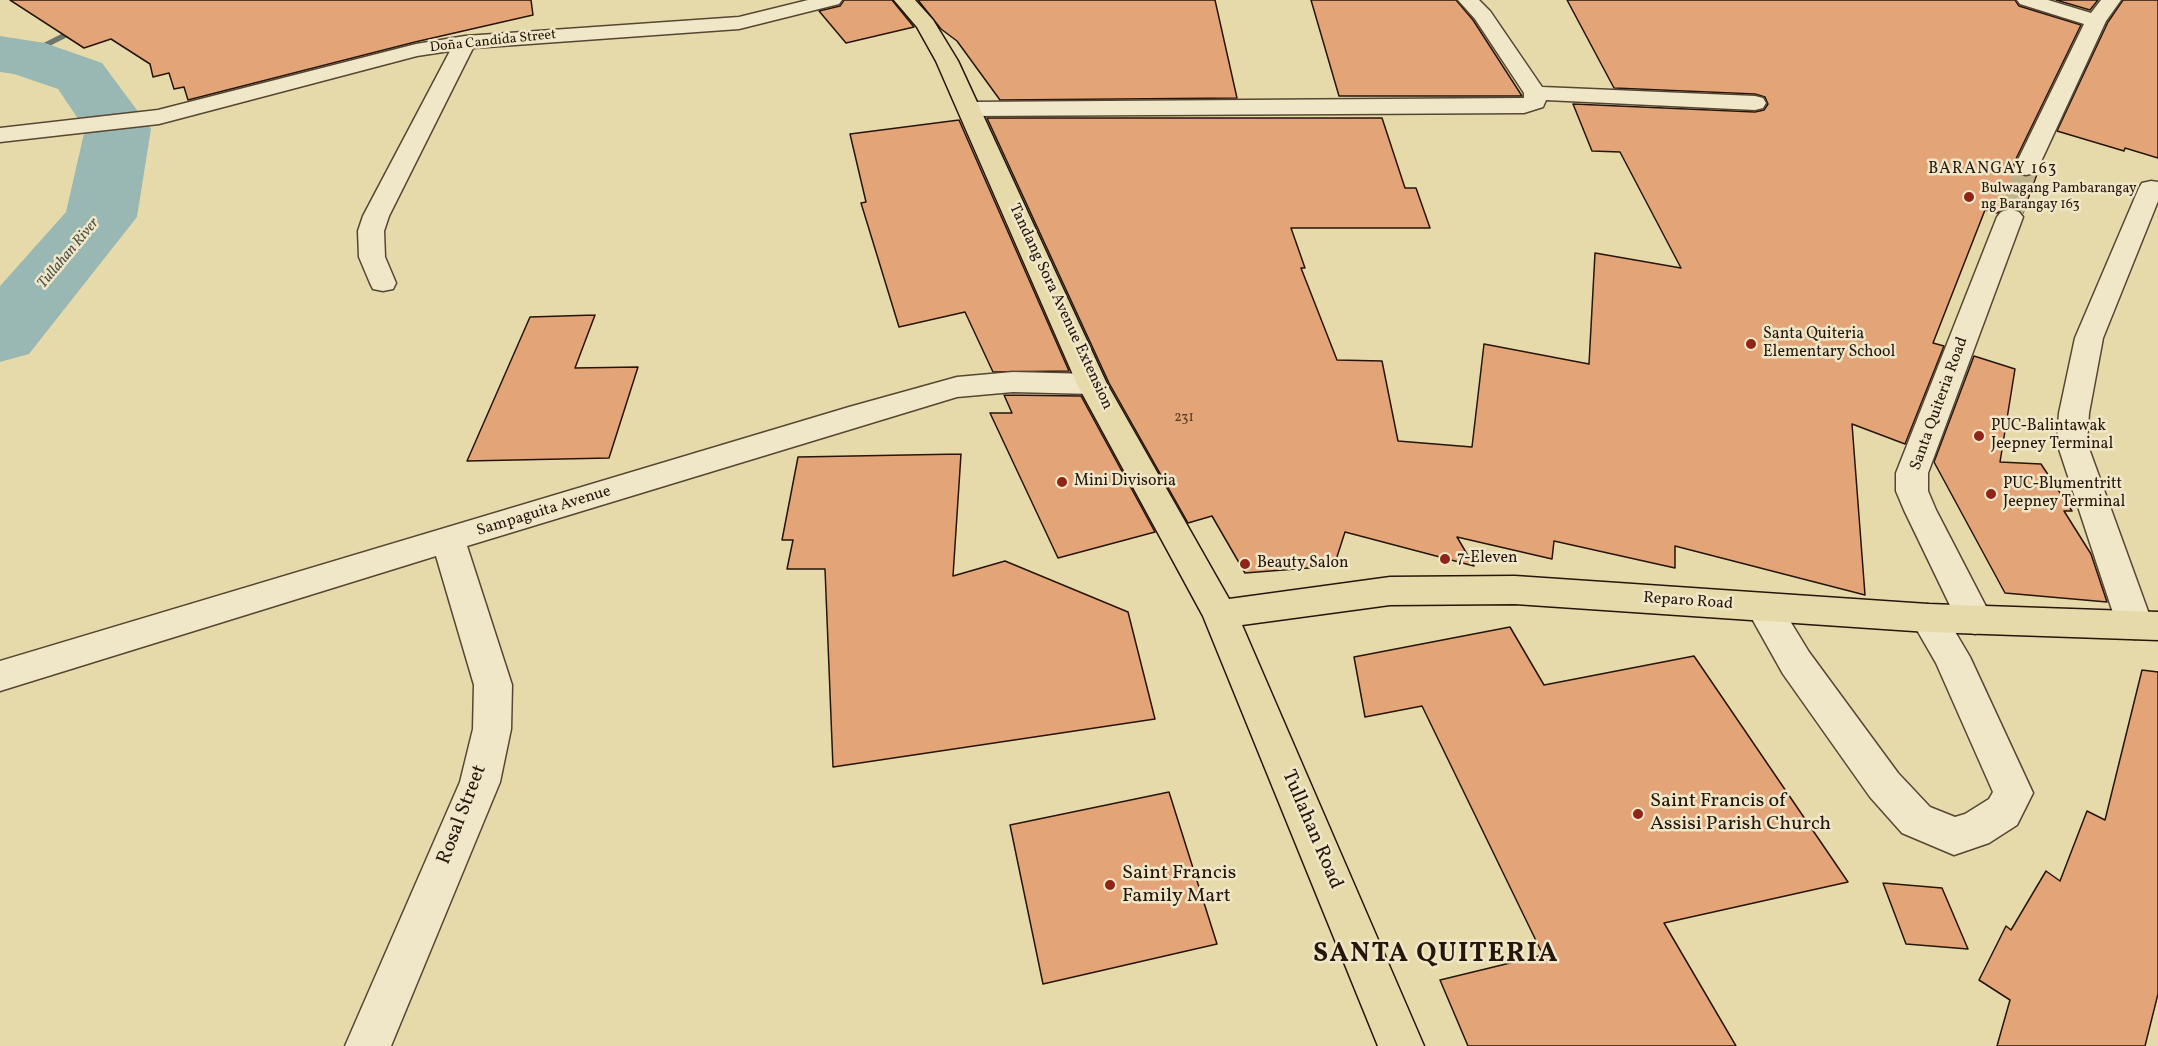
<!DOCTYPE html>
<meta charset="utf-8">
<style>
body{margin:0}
canvas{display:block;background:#e7daaa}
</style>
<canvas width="2158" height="1046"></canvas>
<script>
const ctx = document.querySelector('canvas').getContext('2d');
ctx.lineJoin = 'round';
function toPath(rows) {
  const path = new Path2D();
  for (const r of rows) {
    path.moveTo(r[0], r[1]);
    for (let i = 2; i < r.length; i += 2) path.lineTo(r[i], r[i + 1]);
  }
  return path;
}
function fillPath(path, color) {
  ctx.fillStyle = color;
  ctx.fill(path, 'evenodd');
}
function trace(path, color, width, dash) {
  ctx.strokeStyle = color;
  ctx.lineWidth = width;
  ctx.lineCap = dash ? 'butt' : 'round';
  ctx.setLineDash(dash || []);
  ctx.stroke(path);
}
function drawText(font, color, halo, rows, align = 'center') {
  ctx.font = font + ' Vollkorn,serif';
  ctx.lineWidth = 5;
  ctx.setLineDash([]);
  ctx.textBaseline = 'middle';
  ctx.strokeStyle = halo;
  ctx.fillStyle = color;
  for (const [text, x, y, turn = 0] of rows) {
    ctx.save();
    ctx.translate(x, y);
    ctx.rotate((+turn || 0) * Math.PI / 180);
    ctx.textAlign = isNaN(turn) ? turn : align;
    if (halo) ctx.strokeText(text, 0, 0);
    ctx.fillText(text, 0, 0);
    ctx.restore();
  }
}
const stream = toPath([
 [79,25,87,27,26,58,18,56,79,25]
]);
const river = toPath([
 [0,36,45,43,102,63,151,129,137,217,29,354,0,362,0,286,66,212,85,129,58,89,14,74,0,72,0,36]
]);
const building = toPath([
 [10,0,531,0,533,15,415,42,188,100,184,87,174,89,169,73,153,77,150,64,111,39,84,48,10,0],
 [844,0,892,0,914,27,846,43,819,11,840,6,844,0],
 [918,0,1215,0,1237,98,1000,100,957,41,941,29,918,0],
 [1311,0,1456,0,1473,20,1522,96,1339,96,1311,0],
 [1567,0,2015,0,2019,6,2081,25,2012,167,2017,175,2026,177,2037,174,2023,213,2011,207,1997,213,1985,210,1933,343,1944,346,1905,444,1852,424,1865,595,1675,546,1675,568,1554,541,1552,559,1457,537,1474,566,1345,532,1334,566,1245,573,1212,516,1188,523,1109,383,987,118,1382,118,1405,188,1416,188,1430,228,1291,228,1305,268,1301,268,1337,360,1382,361,1398,441,1472,447,1484,344,1589,364,1595,253,1681,268,1620,152,1592,151,1573,104,1755,112,1764,110,1768,104,1765,97,1755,94,1614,88,1567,0],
 [2056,0,2098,0,2090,10,2056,0],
 [2123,0,2158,0,2158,158,2125,148,2124,151,2057,131,2108,22,2123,0],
 [959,120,1069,371,993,372,965,312,899,327,861,203,866,202,850,134,959,120],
 [595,315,575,368,638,367,609,458,467,461,530,317,595,315],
 [1974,356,2015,369,2000,462,2041,464,2072,511,2064,511,2091,554,2107,602,2005,593,1934,462,1974,356],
 [1004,395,1081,396,1155,532,1058,558,990,413,1012,413,1004,395],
 [961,454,953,576,1005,561,1128,612,1155,719,833,767,825,569,787,569,793,540,782,540,798,457,961,454],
 [1510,627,1544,685,1694,656,1848,882,1664,923,1736,1046,1468,1046,1440,980,1543,955,1422,706,1365,717,1354,657,1510,627],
 [2142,670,2158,672,2158,994,2145,1046,1997,1046,2010,1000,1979,980,2006,926,2011,930,2046,871,2060,881,2087,811,2105,820,2142,670],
 [1169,792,1217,944,1043,984,1010,825,1169,792],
 [1883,883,1942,888,1968,949,1906,944,1883,883]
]);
const minorTunnel = toPath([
 [2010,217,2026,168]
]);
const minor = toPath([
 [808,0,842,0,839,4,739,29,473,48,389,216,384,231,385,257,396,283,393,289,383,291,373,289,370,283,359,257,358,231,363,216,450,51,417,56,159,124,0,142,0,128,158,110,416,44,465,36,739,17,808,0],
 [1458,0,1479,0,1490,11,1542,87,1755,96,1763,98,1766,103,1763,108,1755,110,1546,100,1543,107,1524,113,970,116,962,114,959,109,962,104,970,102,1524,98,1524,93,1475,19,1458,0],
 [2017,0,2048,0,2091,13,2101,0,2121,0,2106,21,2038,168,2035,173,2026,175,2017,173,2014,168,2084,24,2020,4,2017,0],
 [2151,181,2158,182,2158,201,2103,338,2089,413,2087,443,2153,625,2148,635,2135,639,2122,635,2117,625,2057,443,2059,413,2075,338,2139,188,2142,183,2151,181],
 [2010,209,2019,212,2023,217,1928,473,1928,491,1936,510,1993,620,1988,630,1975,634,1962,630,1957,620,1904,510,1896,491,1896,473,1997,217,2001,212,2010,209],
 [1013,372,1092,374,1102,377,1107,384,1102,391,1092,394,1013,392,957,397,467,546,512,685,511,729,500,782,391,1046,345,1046,460,782,473,729,474,685,436,556,0,691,0,661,849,407,957,377,1013,372],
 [1764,594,1776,598,1809,652,1898,773,1930,807,1955,817,1965,814,1989,799,1993,792,1936,663,1910,618,1915,608,1928,604,1941,608,1970,657,2033,793,2017,825,1989,843,1954,855,1902,833,1870,797,1783,674,1746,608,1752,598,1764,594]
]);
const major = toPath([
 [894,0,915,0,933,20,958,61,1107,384,1229,599,1390,577,1515,576,1928,604,2158,612,2158,640,1928,632,1515,604,1390,605,1242,625,1424,1046,1378,1046,1203,616,1077,384,936,61,917,27,894,0]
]);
const markers = [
 [1969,197,6,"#8f2418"],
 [1751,344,6,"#8f2418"],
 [1979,436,6,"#8f2418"],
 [1062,482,6,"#8f2418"],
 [1991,494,6,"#8f2418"],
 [1445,559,6,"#8f2418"],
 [1245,564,6,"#8f2418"],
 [1638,814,6,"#8f2418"],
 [1110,885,6,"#8f2418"]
];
const farStreetnames = [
 ["Doña Candida Street",493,42,-6]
];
const farPoinames = [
 ["Bulwagang Pambarangay",1981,189],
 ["ng Barangay 163",1981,205]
];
const numberNames = [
 ["231",1184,418]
];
const farWaternames = [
 ["Tullahan River",69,254,-50]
];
const farQuarternames = [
 ["BARANGAY 163",1993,170]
];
const streetNames = [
 ["Tandang Sora Avenue Extension",1060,307,65],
 ["Santa Quiteria Road",1940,404,-70],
 ["Sampaguita Avenue",544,512,-17],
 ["Reparo Road",1688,602,4]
];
const poiNames = [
 ["Santa Quiteria",1763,335],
 ["Elementary School",1763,353],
 ["PUC-Balintawak",1991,427],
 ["Jeepney Terminal",1991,445],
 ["Mini Divisoria",1074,482],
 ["PUC-Blumentritt",2003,485],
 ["Jeepney Terminal",2003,503],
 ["7-Eleven",1457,559],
 ["Beauty Salon",1257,564]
];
const nearPoinames = [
 ["Saint Francis of",1650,802],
 ["Assisi Parish Church",1650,825],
 ["Saint Francis",1122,874],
 ["Family Mart",1122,897]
];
const nearStreetnames = [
 ["Rosal Street",463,815,-69],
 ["Tullahan Road",1311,830,67]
];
const nearDistrictnames = [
 ["SANTA QUITERIA",1436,956]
];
fillPath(stream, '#6c7770');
fillPath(river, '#9ab8b3');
fillPath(building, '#e3a478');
trace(building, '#26150b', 1.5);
trace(minorTunnel, '#c0b38a', 23, [23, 11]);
trace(minor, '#564633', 3);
trace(major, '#26150b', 3);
fillPath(minor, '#efe7c8');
fillPath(major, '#e7daaa');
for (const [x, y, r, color] of markers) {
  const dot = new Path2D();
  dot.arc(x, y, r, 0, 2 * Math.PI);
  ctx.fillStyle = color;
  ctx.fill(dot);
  trace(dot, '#efe7c8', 2);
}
drawText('14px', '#26150b', '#efe7c8', farStreetnames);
drawText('14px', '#26150b', '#efe7c8', farPoinames, 'left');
drawText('14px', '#553926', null, numberNames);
drawText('italic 15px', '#4f4e46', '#efe7c8', farWaternames);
ctx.letterSpacing = '1.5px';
drawText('16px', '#26150b', '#efe7c8', farQuarternames);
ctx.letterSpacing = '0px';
drawText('16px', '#26150b', '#efe7c8', streetNames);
drawText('16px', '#26150b', '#efe7c8', poiNames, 'left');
drawText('20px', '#26150b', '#efe7c8', nearPoinames, 'left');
drawText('20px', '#26150b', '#efe7c8', nearStreetnames);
ctx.letterSpacing = '1.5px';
drawText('bold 27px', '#26150b', '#efe7c8', nearDistrictnames);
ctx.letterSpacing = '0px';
</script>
